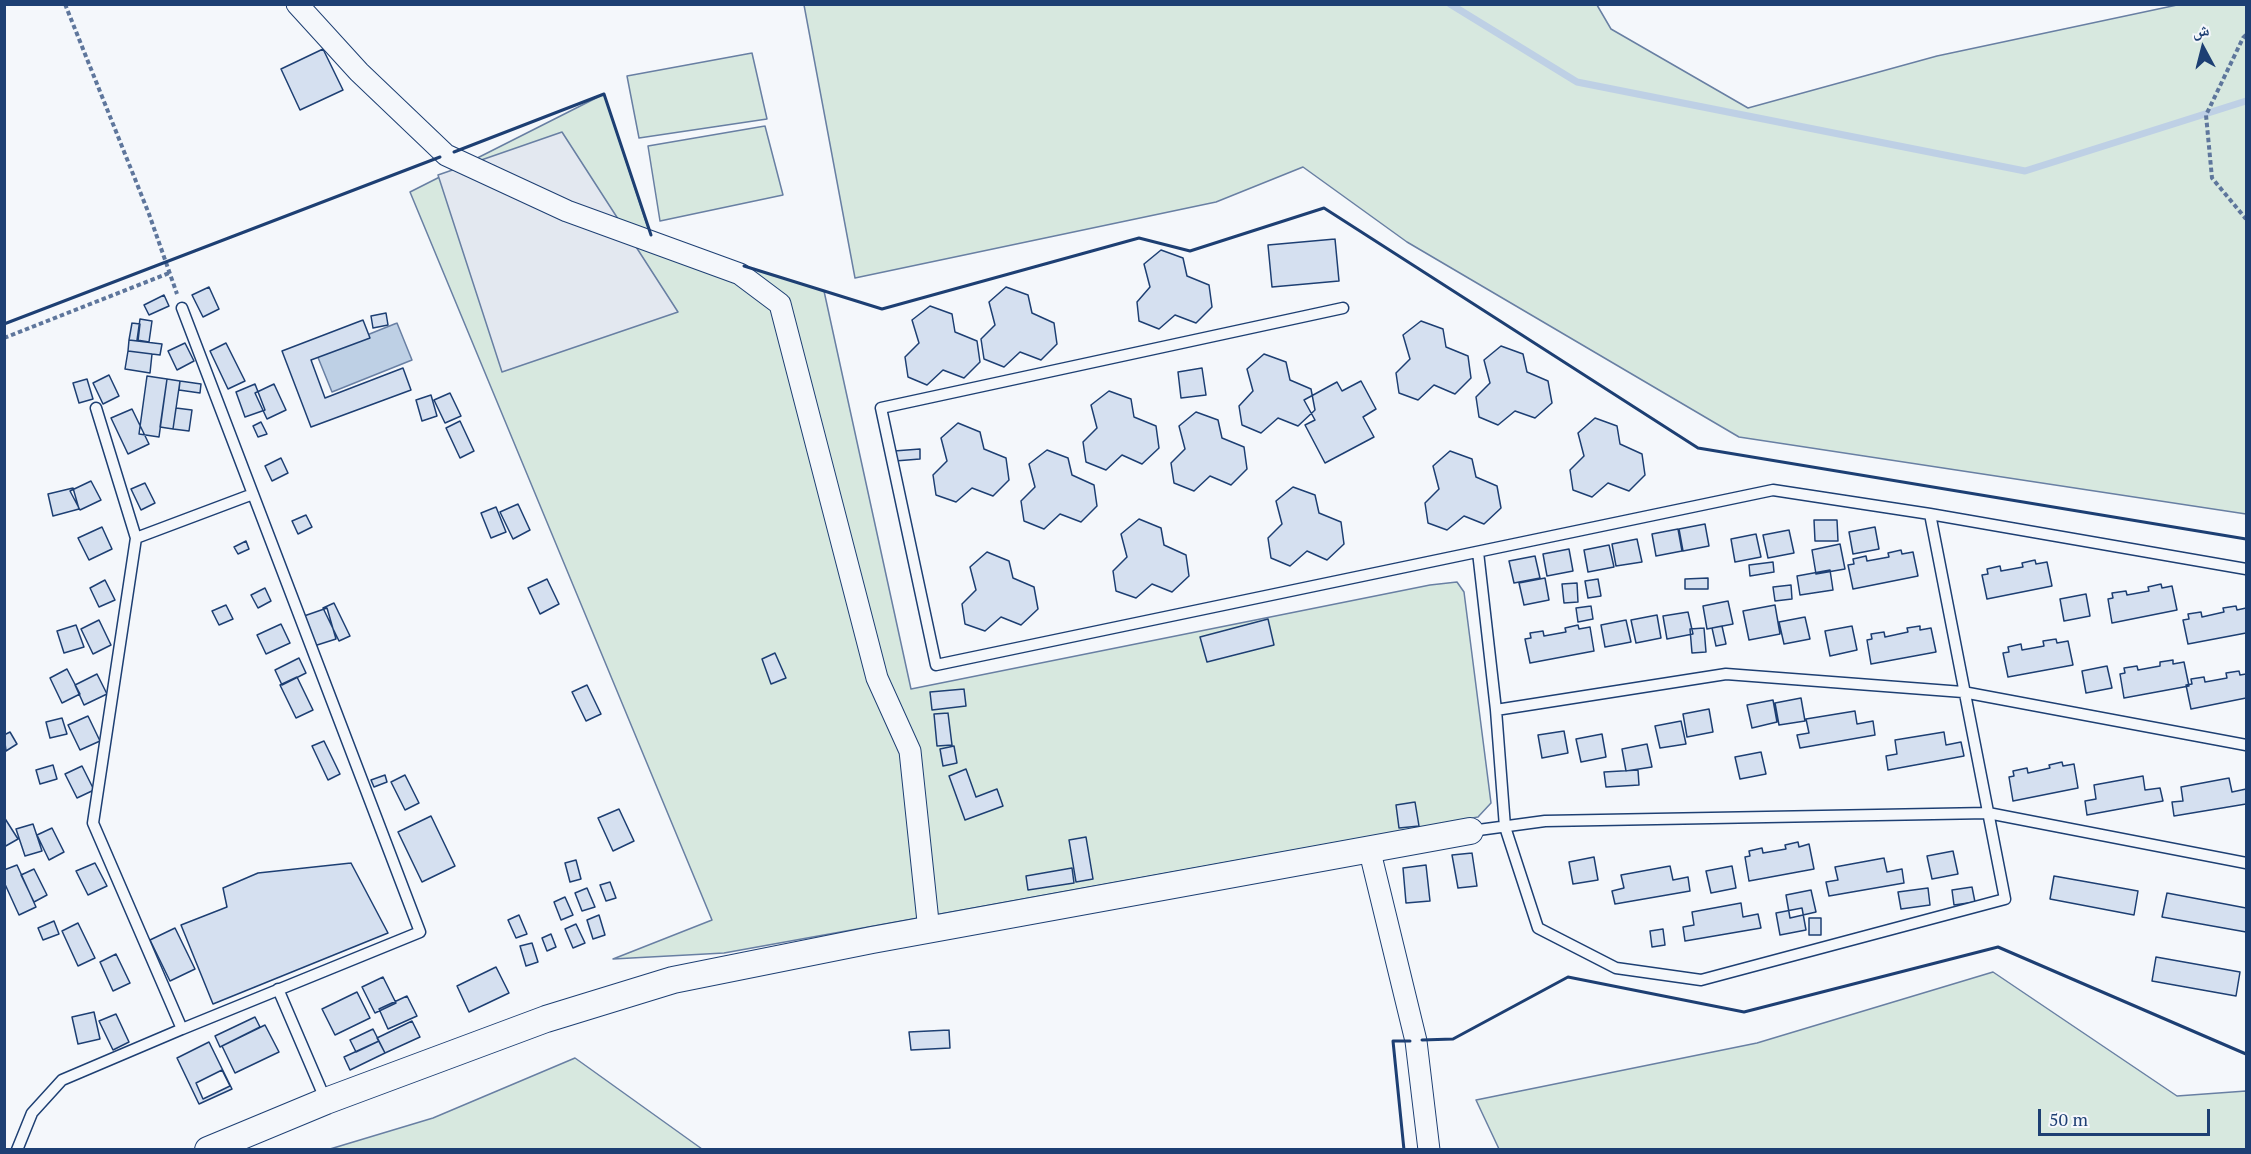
<!DOCTYPE html>
<meta charset="utf-8">
<style>
body{margin:0}
#map{position:relative;width:2251px;height:1154px;overflow:hidden;background:#f4f7fb;font-family:"PT Serif","Noto Naskh Arabic",serif}
canvas{display:block}
.frame{position:absolute;inset:0;border:6px solid #1d3f73;pointer-events:none}
.north{position:absolute;left:2173px;top:18px;width:60px;height:60px;-webkit-text-stroke:4px #f4f7fb;paint-order:stroke;rotate:353deg;font-size:16px;font-weight:700;line-height:24px;text-align:center;color:#1d3f73}
.north::after{content:'';display:block;margin:auto;width:21px;height:27px;background:#1d3f73;clip-path:polygon(50% 0,100% 100%,50% 72%,0 100%)}
.scale{position:absolute;left:2038px;top:1109px;width:172px;height:27px;box-sizing:border-box;border:3px solid #1d3f73;border-top:0;padding-left:8px;font-size:18px;line-height:21px;white-space:nowrap;color:#1d3f73;-webkit-text-stroke:4px #f4f7fb;paint-order:stroke}
</style>
<div id="map">
<canvas width="2251" height="1154"></canvas>
<div class="frame"></div>
<div class="north">ش</div>
<div class="scale">50 m</div>
</div>
<script>
const ctx = document.querySelector('canvas').getContext('2d');
ctx.lineJoin = 'round';
function fillPath(path, color) {
  ctx.fillStyle = color;
  ctx.fill(path, 'evenodd');
}
function toPath(rows) {
  const path = new Path2D();
  for (const r of rows) {
    path.moveTo(r[0], r[1]);
    for (let i = 2; i < r.length; i += 2) path.lineTo(r[i], r[i + 1]);
  }
  return path;
}
function trace(path, color, width, dash) {
  ctx.strokeStyle = color;
  ctx.lineWidth = width;
  ctx.lineCap = dash ? 'butt' : 'round';
  ctx.setLineDash(dash || []);
  ctx.stroke(path);
}
const green = toPath([
 [804,5,1597,5,1611,29,1748,108,1937,56,2177,5,2246,5,2246,514,1739,437,1407,242,1303,167,1216,202,855,278,804,5],
 [752,53,767,119,639,138,627,76,752,53],
 [604,94,651,237,824,291,911,689,1430,585,1457,582,1464,592,1491,803,1478,817,724,953,613,959,712,920,410,192,604,94],
 [765,126,783,195,660,221,648,146,765,126],
 [1993,972,2177,1096,2246,1091,2246,1149,1499,1149,1476,1100,1757,1043,1993,972],
 [575,1058,702,1149,330,1149,433,1118,575,1058]
]);
const parking = toPath([
 [562,132,678,312,502,372,438,175,562,132]
]);
const water = toPath([
 [397,323,412,360,332,392,317,355,397,323]
]);
const stream = toPath([
 [1450,4,1577,82,2025,171,2246,101]
]);
const building = toPath([
 [323,49,343,90,300,110,281,69,323,49],
 [1335,239,1339,281,1272,287,1268,245,1335,239],
 [1161,250,1183,258,1187,276,1209,285,1212,307,1196,323,1175,315,1159,329,1139,321,1137,302,1150,287,1144,264,1161,250],
 [209,287,219,309,203,317,192,295,209,287],
 [1006,287,1028,295,1032,313,1054,323,1057,344,1041,360,1020,352,1004,367,984,359,981,339,995,325,989,302,1006,287],
 [164,295,169,306,149,315,144,305,164,295],
 [930,306,952,314,955,332,977,341,980,362,964,378,943,370,927,385,908,377,905,357,919,343,912,320,930,306],
 [386,313,388,325,373,328,371,316,386,313],
 [140,319,152,321,149,342,137,340,140,319],
 [363,320,370,338,311,360,325,398,403,368,411,390,311,427,282,351,363,320],
 [1421,321,1443,329,1446,347,1468,356,1471,378,1455,394,1434,385,1418,400,1399,393,1396,373,1410,359,1403,335,1421,321],
 [132,323,140,324,138,341,129,340,132,323],
 [129,340,162,344,160,355,128,351,129,340],
 [185,343,194,361,177,370,168,351,185,343],
 [226,343,245,381,228,389,210,351,226,343],
 [1501,346,1523,354,1527,372,1548,381,1552,403,1535,418,1515,411,1498,425,1479,417,1476,397,1490,383,1484,360,1501,346],
 [128,351,152,354,150,373,125,369,128,351],
 [1264,354,1286,362,1290,380,1311,389,1315,410,1298,426,1278,418,1261,433,1242,425,1239,406,1253,391,1247,369,1264,354],
 [1202,368,1206,395,1181,398,1178,372,1202,368],
 [109,375,119,396,103,404,93,383,109,375],
 [147,376,167,379,159,437,139,434,147,376],
 [87,379,93,399,79,403,73,383,87,379],
 [167,379,180,381,173,429,160,427,167,379],
 [180,381,201,384,200,393,179,390,180,381],
 [1361,381,1376,409,1363,417,1374,437,1325,463,1305,425,1315,420,1304,400,1337,382,1342,391,1361,381],
 [255,384,265,410,245,417,236,392,255,384],
 [274,384,286,410,267,419,255,393,274,384],
 [1109,391,1131,399,1134,417,1156,426,1159,448,1142,464,1122,455,1106,470,1086,462,1083,442,1097,428,1091,405,1109,391],
 [450,393,461,416,445,423,434,400,450,393],
 [431,395,437,416,422,421,416,400,431,395],
 [176,408,192,410,189,431,173,429,176,408],
 [132,409,149,444,128,454,111,418,132,409],
 [1196,412,1218,420,1222,438,1244,447,1247,469,1231,485,1210,476,1194,491,1174,483,1171,463,1185,449,1179,426,1196,412],
 [1595,418,1617,426,1620,444,1642,454,1645,475,1629,491,1608,483,1592,497,1573,490,1570,470,1584,456,1578,433,1595,418],
 [460,421,474,451,460,458,446,428,460,421],
 [261,422,267,434,258,437,253,426,261,422],
 [958,423,980,432,984,449,1006,458,1009,480,993,496,972,488,956,502,936,495,933,475,947,461,941,438,958,423],
 [920,449,920,459,895,461,894,451,920,449],
 [1047,450,1068,458,1072,475,1094,485,1097,506,1081,522,1060,514,1044,529,1024,521,1021,501,1035,487,1029,464,1047,450],
 [1450,451,1472,459,1476,477,1497,486,1501,508,1484,524,1464,516,1447,530,1428,523,1425,503,1439,489,1433,466,1450,451],
 [281,458,288,473,272,481,265,466,281,458],
 [91,481,101,500,80,510,70,491,91,481],
 [145,483,155,503,141,510,131,489,145,483],
 [1293,487,1315,495,1319,513,1341,522,1344,544,1327,560,1307,551,1290,566,1271,558,1268,538,1282,524,1276,501,1293,487],
 [73,488,79,509,53,516,48,494,73,488],
 [518,504,530,530,513,539,500,512,518,504],
 [496,507,506,532,491,538,481,513,496,507],
 [306,515,312,527,298,534,292,521,306,515],
 [1139,519,1161,528,1164,545,1186,555,1189,576,1172,592,1152,584,1136,598,1116,591,1113,571,1127,557,1121,534,1139,519],
 [1814,520,1837,520,1838,541,1815,541,1814,520],
 [1705,524,1709,546,1683,551,1679,529,1705,524],
 [102,527,112,549,89,560,78,538,102,527],
 [1875,527,1879,549,1853,554,1849,532,1875,527],
 [1678,529,1682,551,1656,556,1652,534,1678,529],
 [1789,530,1794,553,1768,558,1763,535,1789,530],
 [1756,534,1761,557,1735,562,1731,539,1756,534],
 [1637,539,1642,562,1616,566,1612,544,1637,539],
 [246,541,249,549,238,554,234,547,246,541],
 [1840,544,1845,569,1816,574,1812,550,1840,544],
 [1609,545,1614,567,1588,572,1584,550,1609,545],
 [1569,549,1573,571,1547,576,1543,554,1569,549],
 [1901,550,1902,554,1913,552,1918,576,1853,589,1848,565,1854,564,1853,559,1866,556,1867,561,1889,557,1888,553,1901,550],
 [987,552,1009,561,1013,578,1034,587,1038,609,1021,625,1001,617,985,631,965,624,962,604,976,590,970,567,987,552],
 [1535,556,1540,578,1514,583,1509,561,1535,556],
 [2035,560,2036,564,2047,562,2052,586,1987,599,1982,575,1988,574,1987,569,2000,566,2001,571,2023,567,2022,563,2035,560],
 [1773,562,1774,572,1750,576,1749,565,1773,562],
 [1830,570,1833,590,1800,595,1797,576,1830,570],
 [1545,578,1549,600,1524,605,1519,583,1545,578],
 [1708,578,1708,589,1685,589,1685,579,1708,578],
 [547,579,559,604,540,614,528,588,547,579],
 [1598,579,1601,596,1588,598,1585,581,1598,579],
 [105,580,115,600,99,607,90,588,105,580],
 [1577,583,1578,602,1564,603,1562,584,1577,583],
 [2161,584,2162,588,2172,586,2177,610,2112,623,2108,599,2113,598,2112,593,2126,591,2127,595,2149,591,2148,587,2161,584],
 [1791,585,1792,599,1775,601,1773,587,1791,585],
 [265,588,271,601,258,608,251,595,265,588],
 [2086,594,2090,616,2064,621,2060,599,2086,594],
 [1728,601,1733,624,1707,629,1703,606,1728,601],
 [334,603,350,636,339,641,323,608,334,603],
 [226,605,233,619,219,625,212,611,226,605],
 [1775,605,1780,634,1749,640,1743,611,1775,605],
 [1591,606,1593,619,1578,622,1576,608,1591,606],
 [2236,606,2237,610,2246,608,2246,633,2188,644,2183,620,2189,619,2188,614,2201,612,2202,617,2224,612,2223,608,2236,606],
 [327,608,336,639,314,646,304,616,327,608],
 [1688,612,1693,634,1667,639,1663,616,1688,612],
 [1657,615,1661,638,1636,643,1631,620,1657,615],
 [1805,617,1810,639,1784,644,1779,622,1805,617],
 [1268,619,1274,645,1207,662,1200,637,1268,619],
 [99,620,111,645,93,654,81,629,99,620],
 [1626,620,1631,642,1605,647,1601,625,1626,620],
 [281,624,290,643,266,654,257,635,281,624],
 [76,625,84,647,64,653,57,631,76,625],
 [1578,625,1579,629,1590,627,1594,651,1530,663,1525,639,1531,638,1530,633,1543,631,1544,636,1566,632,1565,628,1578,625],
 [1722,626,1726,644,1716,646,1712,628,1722,626],
 [1852,626,1857,650,1830,656,1825,631,1852,626],
 [1920,626,1920,630,1931,628,1936,652,1871,664,1867,640,1872,639,1871,634,1884,632,1885,637,1908,632,1907,628,1920,626],
 [1704,628,1706,652,1692,653,1690,629,1704,628],
 [2056,639,2057,643,2068,641,2073,665,2008,677,2003,653,2009,652,2008,647,2021,644,2022,650,2044,646,2043,641,2056,639],
 [775,653,786,678,771,684,762,659,775,653],
 [299,658,306,673,282,685,275,670,299,658],
 [2173,660,2173,664,2184,662,2189,686,2124,698,2120,674,2125,673,2124,668,2137,666,2138,670,2160,666,2160,662,2173,660],
 [2107,666,2112,688,2086,693,2082,671,2107,666],
 [67,669,80,694,62,703,50,678,67,669],
 [2239,671,2240,675,2246,674,2246,698,2191,709,2186,685,2192,684,2191,679,2204,677,2205,682,2227,678,2226,673,2239,671],
 [97,674,107,694,84,705,75,685,97,674],
 [297,677,313,710,296,718,280,685,297,677],
 [587,685,601,714,586,721,572,692,587,685],
 [964,689,966,706,932,710,930,692,964,689],
 [1801,698,1805,721,1779,725,1775,703,1801,698],
 [1773,700,1777,722,1752,728,1747,705,1773,700],
 [1709,709,1713,732,1687,737,1683,714,1709,709],
 [1855,711,1857,724,1873,721,1875,735,1800,748,1797,735,1809,733,1806,719,1855,711],
 [948,713,952,745,937,746,934,714,948,713],
 [88,716,100,741,80,750,68,725,88,716],
 [62,718,67,734,50,738,46,722,62,718],
 [1681,721,1686,744,1660,748,1655,726,1681,721],
 [1564,731,1568,753,1542,758,1538,735,1564,731],
 [10,732,17,744,6,751,4,735,10,732],
 [1944,732,1946,745,1961,742,1964,756,1888,770,1886,756,1897,754,1895,740,1944,732],
 [1602,734,1606,757,1581,762,1576,739,1602,734],
 [324,741,340,774,328,780,312,746,324,741],
 [1647,744,1652,767,1626,771,1622,749,1647,744],
 [954,746,957,763,943,766,940,749,954,746],
 [1761,752,1766,774,1740,779,1735,757,1761,752],
 [2062,762,2063,766,2074,764,2078,788,2013,801,2009,777,2014,776,2013,771,2027,768,2028,773,2050,768,2049,765,2062,762],
 [53,765,57,779,40,784,36,770,53,765],
 [82,766,94,790,77,798,65,774,82,766],
 [966,769,976,797,997,789,1003,806,965,820,949,776,966,769],
 [1638,770,1639,785,1606,787,1604,772,1638,770],
 [385,775,387,782,374,787,371,780,385,775],
 [405,775,419,803,405,810,391,782,405,775],
 [2143,776,2145,790,2160,788,2163,801,2087,815,2085,801,2096,799,2094,785,2143,776],
 [2229,778,2232,792,2246,789,2246,804,2174,816,2172,802,2183,801,2181,787,2229,778],
 [1415,802,1419,826,1399,828,1396,805,1415,802],
 [619,809,634,841,613,851,598,818,619,809],
 [431,816,455,866,422,882,398,832,431,816],
 [4,817,18,839,4,847,4,817],
 [33,824,42,851,25,856,16,829,33,824],
 [52,828,64,852,49,860,37,835,52,828],
 [1086,837,1093,879,1076,882,1069,840,1086,837],
 [1798,842,1799,847,1809,844,1814,869,1749,881,1745,857,1750,856,1749,851,1762,848,1763,853,1786,849,1785,845,1798,842],
 [1953,851,1958,874,1932,879,1927,856,1953,851],
 [1472,853,1477,886,1458,888,1452,855,1472,853],
 [1594,857,1598,880,1573,884,1569,862,1594,857],
 [1884,858,1887,872,1902,869,1904,883,1829,896,1826,882,1838,880,1835,867,1884,858],
 [576,860,581,879,570,882,565,863,576,860],
 [95,863,107,886,88,895,76,871,95,863],
 [351,863,388,933,213,1004,181,925,227,907,223,888,258,873,351,863],
 [17,865,36,907,19,915,4,882,4,870,17,865],
 [1426,865,1430,901,1406,903,1403,868,1426,865],
 [1670,866,1673,880,1688,877,1690,891,1615,904,1612,891,1624,888,1621,875,1670,866],
 [1732,866,1736,888,1711,893,1706,871,1732,866],
 [1072,868,1074,883,1028,890,1026,876,1072,868],
 [34,869,47,895,34,902,21,875,34,869],
 [2054,876,2138,891,2134,915,2050,899,2054,876],
 [610,882,616,898,606,901,600,885,610,882],
 [1972,887,1975,902,1954,905,1952,890,1972,887],
 [587,888,595,907,582,911,575,893,587,888],
 [1928,888,1930,905,1901,909,1898,892,1928,888],
 [1811,890,1816,912,1790,918,1786,895,1811,890],
 [2167,893,2246,908,2246,932,2162,917,2167,893],
 [565,897,573,915,561,920,554,902,565,897],
 [1741,903,1743,917,1758,914,1761,928,1685,941,1683,927,1694,925,1692,912,1741,903],
 [1802,908,1806,930,1780,935,1776,913,1802,908],
 [519,915,527,934,516,938,508,920,519,915],
 [599,915,605,935,593,939,587,920,599,915],
 [1809,918,1821,918,1821,935,1809,935,1809,918],
 [54,921,59,934,43,940,38,928,54,921],
 [78,923,95,958,78,966,62,931,78,923],
 [576,924,585,943,573,948,565,929,576,924],
 [175,928,195,969,170,981,150,940,175,928],
 [1663,929,1665,945,1652,947,1650,931,1663,929],
 [551,934,556,947,547,951,542,938,551,934],
 [532,943,538,962,526,966,520,946,532,943],
 [116,954,130,983,113,991,100,962,116,954],
 [2156,957,2240,972,2236,996,2152,981,2156,957],
 [496,967,509,993,469,1012,457,986,496,967],
 [383,977,396,1003,375,1013,362,987,383,977],
 [357,992,370,1018,335,1035,322,1009,357,992],
 [407,996,417,1016,388,1029,379,1009,407,996],
 [94,1012,100,1039,78,1044,72,1017,94,1012],
 [116,1014,129,1042,113,1050,99,1021,116,1014],
 [255,1017,260,1027,220,1047,215,1036,255,1017],
 [412,1021,420,1037,385,1053,377,1038,412,1021],
 [265,1025,279,1052,235,1073,222,1046,265,1025],
 [373,1029,379,1041,356,1052,350,1040,373,1029],
 [949,1030,950,1048,911,1050,909,1032,949,1030],
 [379,1041,385,1053,350,1070,344,1057,379,1041],
 [209,1042,232,1089,199,1104,177,1058,209,1042],
 [222,1070,230,1086,203,1099,196,1083,222,1070]
]);
const path = toPath([
 [65,4,149,214,177,294],
 [2246,35,2243,38,2206,115,2212,178,2246,219],
 [4,338,169,273]
]);
const service = toPath([
 [1343,308,881,408,936,665,1773,490,1930,514,2246,569],
 [96,408,136,538,253,494],
 [136,538,93,823,182,1029,420,932,182,308],
 [1478,552,1496,710,1505,827,1538,928,1616,968,1701,980,2005,899,1930,514],
 [1496,710,1726,674,1963,692,2246,745],
 [1471,831,1545,821,1988,813,2246,863],
 [278,989,326,1101],
 [17,1150,32,1113,62,1080,182,1029]
]);
const minor = toPath([
 [297,4,359,72,446,155,567,211,740,274,780,304,877,678,910,751,929,931],
 [1369,848,1416,1041,1429,1150]
]);
const tertiary = toPath([
 [208,1150,326,1101,546,1019,673,980,872,940,1470,831]
]);
const wall = toPath([
 [454,152,604,94,651,235],
 [744,266,882,309,1139,238,1190,251,1324,208,1698,448,2246,539],
 [4,324,440,157],
 [1422,1040,1453,1039,1568,977,1744,1012,1998,947,2246,1054],
 [1404,1150,1393,1041,1410,1041]
]);
fillPath(green, '#d7e8df');
trace(green, '#687fa3', 1.5);
fillPath(parking, '#e3e8f0');
trace(parking, '#687fa3', 1.5);
fillPath(water, '#bed0e5');
trace(water, '#687fa3', 1.5);
trace(stream, '#bed0e5', 7);
fillPath(building, '#d5e0f0');
trace(building, '#1d3f73', 1.5);
trace(service, '#1d3f73', 13);
trace(minor, '#1d3f73', 23);
trace(tertiary, '#1d3f73', 28);
trace(path, '#5e769c', 4, [4.5, 3]);
trace(service, '#f4f7fb', 10);
trace(minor, '#f4f7fb', 21);
trace(tertiary, '#f4f7fb', 26);
trace(wall, '#1d3f73', 3);
</script>
